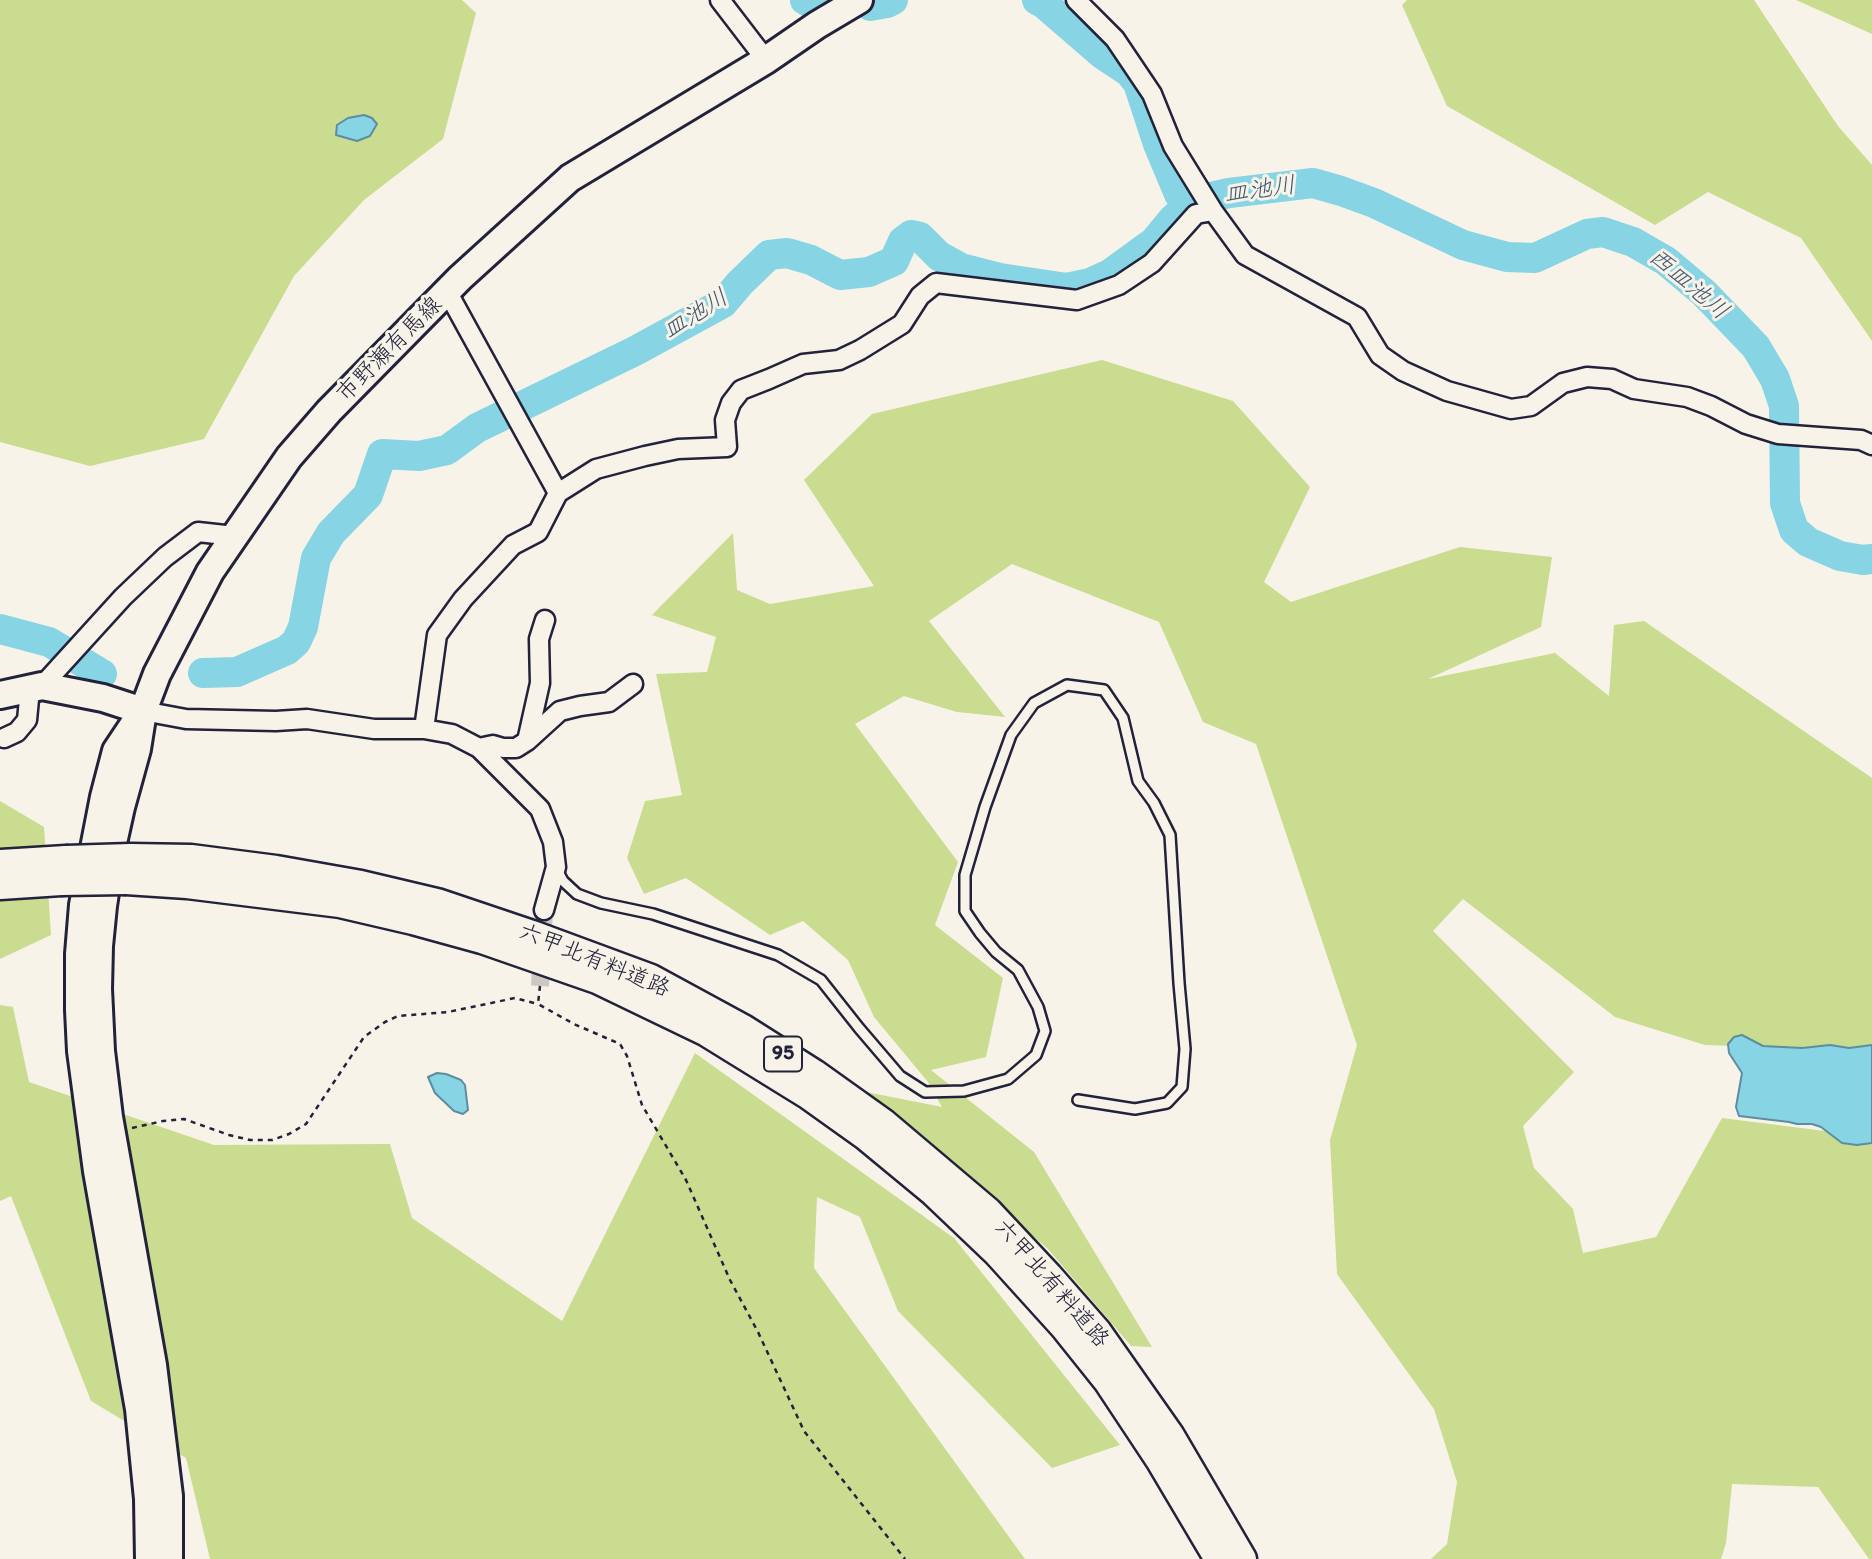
<!DOCTYPE html>
<meta charset="utf-8">
<style>
body{margin:0}
canvas{display:block;background:#f7f3e8}
</style>
<canvas width="1872" height="1559"></canvas>
<script>
const ctx = document.querySelector('canvas').getContext('2d');
ctx.lineJoin = 'round';
function fillPath(path, color) {
  ctx.fillStyle = color;
  ctx.fill(path, 'evenodd');
}
function toPath(rows) {
  const path = new Path2D();
  for (const r of rows) {
    path.moveTo(r[0], r[1]);
    for (let i = 2; i < r.length; i += 2) path.lineTo(r[i], r[i + 1]);
  }
  return path;
}
function trace(path, color, width, dash) {
  ctx.strokeStyle = color;
  ctx.lineWidth = width;
  ctx.lineCap = dash ? 'butt' : 'round';
  ctx.setLineDash(dash || []);
  ctx.stroke(path);
}
function drawText(font, color, halo, rows, align = 'center') {
  ctx.font = font + ' Itim,"Klee One",sans-serif';
  ctx.lineWidth = 6;
  ctx.setLineDash([]);
  ctx.textBaseline = 'middle';
  ctx.strokeStyle = halo;
  ctx.fillStyle = color;
  for (const [text, x, y, turn = 0] of rows) {
    ctx.save();
    ctx.translate(x, y);
    ctx.rotate((+turn || 0) * Math.PI / 180);
    ctx.textAlign = isNaN(turn) ? turn : align;
    if (halo) ctx.strokeText(text, 0, 0);
    ctx.fillText(text, 0, 0);
    ctx.restore();
  }
}
const green = toPath([
 [0,0,462,0,476,13,443,139,364,200,294,276,204,439,90,466,0,442],
 [1407,0,1754,0,1838,126,1872,165,1872,341,1801,238,1708,192,1655,225,1447,106,1402,5],
 [1796,0,1872,0,1872,34],
 [1102,360,1233,401,1310,487,1264,582,1291,602,1460,547,1552,557,1541,627,1428,679,1555,653,1609,696,1614,625,1644,621,1872,778,1872,1051,1705,1045,1615,1017,1463,899,1433,931,1574,1072,1523,1126,1534,1168,1573,1209,1583,1253,1656,1237,1722,1118,1872,1137,1872,1559,1869,1559,1818,1487,1732,1484,1726,1543,1721,1559,1431,1559,1447,1544,1457,1482,1434,1409,1337,1274,1330,1140,1357,1045,1256,744,1203,722,1159,622,1012,564,929,621,1005,717,957,712,904,696,855,724,958,862,935,925,1003,978,986,1057,931,1070,1034,1152,1152,1347,1131,1346,1048,1249,866,1092,942,1107,928,1082,874,1017,848,960,803,921,770,935,686,878,644,894,627,858,645,801,682,795,656,674,707,672,716,637,652,615,733,533,737,590,770,604,874,586,804,480,872,414],
 [0,801,44,827,51,935,0,959],
 [0,1005,13,1007,29,1082,214,1145,390,1144,412,1218,562,1321,695,1053,954,1238,1120,1445,1052,1468,898,1311,860,1217,817,1197,814,1268,1025,1559,210,1559,186,1458,91,1401,11,1196,0,1201]
]);
const water = toPath([
 [364,115,372,118,377,124,370,136,357,141,336,135,337,125,348,118,364,115],
 [1742,1035,1763,1046,1802,1048,1830,1045,1849,1048,1872,1045,1872,1143,1857,1145,1842,1143,1821,1127,1812,1124,1797,1124,1789,1122,1739,1116,1736,1107,1742,1073,1729,1053,1728,1044,1734,1037,1742,1035],
 [437,1073,446,1074,461,1080,465,1085,468,1110,463,1114,454,1111,435,1093,428,1077,437,1073]
]);
const river = toPath([
 [805,0,810,3,820,7],
 [1037,0,1043,3,1102,54,1129,72,1138,83,1158,144,1179,194,1188,206],
 [870,6,887,3,893,0],
 [0,629,49,642,102,674],
 [203,673,237,672,287,650,296,642,303,627,316,558,331,533,368,495,382,454,419,456,447,450,477,428,635,351,723,303,740,283,769,255,787,253,811,260,840,275,869,272,894,261,903,241,911,235,920,237,939,256,961,268,1000,278,1067,288,1090,283,1110,274,1154,242,1173,219,1188,206,1207,198,1229,193,1313,183,1341,191,1374,203,1463,245,1507,257,1535,258,1587,234,1603,232,1633,242,1666,261,1704,293,1756,347,1775,379,1784,406,1785,503,1794,530,1808,542,1840,556,1863,560,1872,559]
]);
const streetTunnel = toPath([
 [540,986,544,910]
]);
const path = toPath([
 [540,986,538,1004,574,1024,620,1044,627,1056,642,1105,686,1180,730,1280,758,1332,804,1431,905,1559],
 [132,1128,163,1121,184,1119,229,1135,250,1140,272,1140,289,1134,306,1124,364,1037,385,1022,398,1016,448,1012,515,998,538,1004]
]);
const lane = toPath([
 [556,868,563,881,577,894,601,903,653,914,778,955,821,980,859,1028,900,1076,925,1092,964,1091,1008,1079,1036,1055,1045,1031,1038,1007,1018,970,996,952,980,933,965,911,965,875,985,807,1011,735,1034,703,1067,685,1104,690,1123,718,1138,781,1154,803,1170,835,1179,983,1185,1049,1182,1087,1167,1103,1135,1109,1078,1100]
]);
const street = toPath([
 [720,0,766,60],
 [1076,0,1115,39,1152,94,1173,146,1213,211,1245,255,1357,317,1380,355,1403,371,1447,391,1511,409,1531,406,1563,383,1587,377,1612,379,1634,389,1687,397,1711,406,1746,424,1778,434,1861,440,1872,445],
 [447,291,558,493],
 [42,686,123,597,165,557,198,532,234,536],
 [143,711,186,719,276,721,307,719,374,729,424,729,452,734,479,748,540,809,553,842,556,867,544,910],
 [424,729,437,635,463,599,513,545,538,532,558,493,596,469,645,456,678,449,727,447,725,420,731,403,741,390,769,379,803,364,839,360,860,350,902,324,920,296,936,283,1077,300,1119,285,1152,263,1196,214,1213,211],
 [4,738,17,732,27,720,30,689],
 [527,741,540,683,539,639,545,620],
 [479,748,493,745,503,748,516,748,527,741,560,711,580,706,609,702,633,684]
]);
const secondary = toPath([
 [0,695,42,686,103,698,143,711],
 [138,718,116,751,104,797,83,905,79,954,79,1010,81,1051,97,1171,139,1409,148,1499,149,1559],
 [169,1559,169,1496,153,1365,109,1117,101,1051,98,989,99,946,103,906,111,852,121,807,137,749,143,711,157,674,210,572,289,457,329,411,460,278,570,178,766,60,817,25,859,0]
]);
const primary = toPath([
 [130,858,191,859,276,870,361,885,437,903,532,935,651,979,743,1029,814,1074,884,1124,988,1212,1048,1276,1097,1332,1170,1436,1242,1559],
 [0,864,66,860],
 [126,880,187,884,340,903,413,920,482,939,597,979,707,1032,809,1095,865,1135,934,1192,997,1252,1064,1326,1108,1381,1161,1461,1219,1559],
 [0,885,61,881]
]);
const primaryBridge = toPath([
 [66,860,130,858],
 [61,881,126,880]
]);
const shields = [
 [783,1054,38]
];
const shieldNames = [
 ["95",783,1054]
];
const streetNames = [
 ["市野瀬有馬線",390,350,-45],
 ["六甲北有料道路",594,961,22],
 ["六甲北有料道路",1051,1284,49]
];
const waterNames = [
 ["皿池川",1260,191,-8],
 ["西皿池川",1688,285,40],
 ["皿池川",696,315,-32]
];
fillPath(green, '#cadc90');
fillPath(water, '#86d4e4');
trace(water, '#5e8da0', 2);
trace(river, '#86d4e4', 30);
trace(streetTunnel, '#ccc9c5', 18, [18, 9]);
trace(lane, '#22223b', 14);
trace(street, '#22223b', 23);
trace(secondary, '#22223b', 32);
trace(primary, '#22223b', 33);
trace(path, '#22223b', 2.5, [5, 5]);
trace(lane, '#f7f3e8', 9);
trace(street, '#f7f3e8', 18);
trace(secondary, '#f7f3e8', 26);
trace(primary, '#f7f3e8', 28);
trace(primaryBridge, '#22223b', 33, []);
trace(primaryBridge, '#f7f3e8', 28);
for (const [x, y, w] of shields) {
  const box = new Path2D();
  box.roundRect(x - w / 2, y - 17.5, w, 35, 5);
  ctx.fillStyle = '#f7f3e8';
  ctx.fill(box);
  trace(box, '#22223b', 2);
}
drawText('bold 21px', '#22223b', null, shieldNames);
drawText('23px', '#22223b', '#f7f3e8', streetNames);
drawText('italic 24px', '#40576e', '#f7f3e8', waterNames);
</script>
